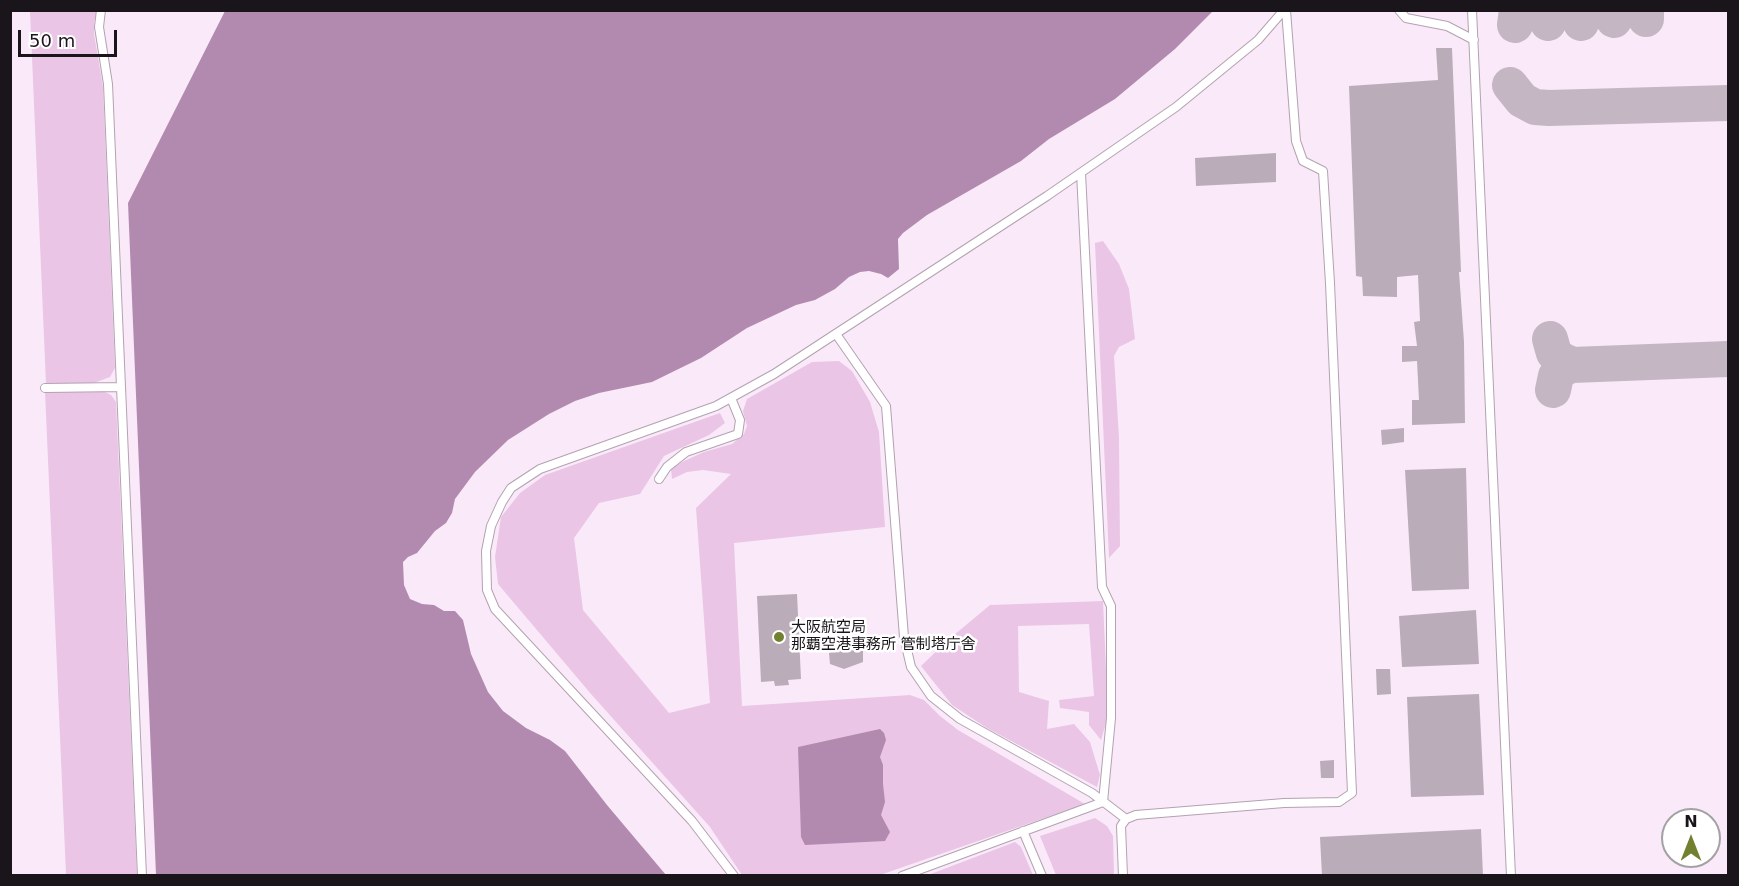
<!DOCTYPE html>
<meta charset="utf-8">
<style>
body{margin:0}
#map{position:relative;width:1739px;height:886px;overflow:hidden;background:#faeaf9;font-family:"DejaVu Sans",sans-serif}
canvas{display:block}
.frame{position:absolute;inset:0;border:12px solid #1a151a;pointer-events:none}
.north{position:absolute;left:1661px;top:808px;width:60px;height:60px;box-sizing:border-box;background:#fff;border:2px solid #a3a1a3;border-radius:50%;rotate:0deg;font-size:16px;font-weight:700;line-height:24px;text-align:center;color:#1a151a}
.north::after{content:'';display:block;margin:auto;width:21px;height:27px;background:#718130;clip-path:polygon(50% 0,100% 100%,50% 72%,0 100%)}
.scale{position:absolute;left:18px;top:30px;width:99px;height:27px;box-sizing:border-box;border:3px solid #1a151a;border-top:0;padding-left:8px;font-size:18px;line-height:21px;white-space:nowrap;color:#1a151a;-webkit-text-stroke:4px #fff;paint-order:stroke}
</style>
<div id="map">
<canvas width="1739" height="886"></canvas>
<div class="frame"></div>
<div class="north">N</div>
<div class="scale">50 m</div>
</div>
<script>
const ctx = document.querySelector('canvas').getContext('2d');
ctx.lineJoin = 'round';
function fillPath(path, color) {
  ctx.fillStyle = color;
  ctx.fill(path, 'evenodd');
}
function toPath(rows) {
  const path = new Path2D();
  for (const r of rows) {
    path.moveTo(r[0], r[1]);
    for (let i = 2; i < r.length; i += 2) path.lineTo(r[i], r[i + 1]);
  }
  return path;
}
function trace(path, color, width, dash) {
  ctx.strokeStyle = color;
  ctx.lineWidth = width;
  ctx.lineCap = dash ? 'butt' : 'round';
  ctx.setLineDash(dash || []);
  ctx.stroke(path);
}
function drawText(font, color, halo, rows, align = 'center') {
  ctx.font = font + ' "DejaVu Sans","Noto Sans JP",sans-serif';
  ctx.lineWidth = 5;
  ctx.setLineDash([]);
  ctx.textBaseline = 'middle';
  ctx.strokeStyle = halo;
  ctx.fillStyle = color;
  for (const [text, x, y, turn = 0] of rows) {
    ctx.save();
    ctx.translate(x, y);
    ctx.rotate((+turn || 0) * Math.PI / 180);
    ctx.textAlign = isNaN(turn) ? turn : align;
    if (halo) ctx.strokeText(text, 0, 0);
    ctx.fillText(text, 0, 0);
    ctx.restore();
  }
}
const green = toPath([
 [30,11,97,11,94,22,94,34,103,87,115,368,110,377,94,383,46,384],
 [1103,241,1119,264,1129,289,1135,339,1119,347,1114,356,1119,438,1120,546,1109,558,1095,243],
 [839,361,852,371,870,402,879,432,885,527,734,543,742,706,910,695,924,700,940,716,958,730,1085,804,880,875,742,875,710,827,591,694,498,584,495,557,501,517,520,493,545,475,720,413,725,423,709,435,664,456,640,494,599,503,574,538,583,610,669,713,710,703,696,508,731,474,703,470,687,472,672,479,671,469,684,461,704,452,732,444,744,434,747,426,743,411,747,399,812,362],
 [101,390,111,395,116,402,137,875,66,875,45,391],
 [1103,601,1108,716,1101,740,1089,725,1089,712,1060,708,1059,700,1094,696,1089,624,1018,626,1019,692,1049,701,1047,729,1074,724,1090,742,1100,775,1097,787,987,728,952,705,921,666,948,640,990,605],
 [1095,818,1107,826,1113,836,1114,875,1056,875,1040,836],
 [1015,842,1021,847,1033,875,928,875]
]);
const water = toPath([
 [225,11,225,10,1213,11,1175,49,1115,99,1049,139,1021,161,927,215,903,233,898,239,899,269,888,278,881,274,869,271,860,272,849,277,835,289,815,300,796,305,747,328,701,358,652,382,599,393,575,401,549,414,508,440,475,472,455,499,452,513,446,523,435,531,417,553,408,557,403,562,404,585,410,599,422,604,434,605,444,611,455,611,463,620,471,654,488,692,503,711,526,728,550,740,565,751,607,805,666,875,156,875,128,203],
 [880,729,884,733,886,740,880,757,883,765,883,784,885,802,881,815,890,832,885,841,805,845,801,837,798,747]
]);
const taxiway = toPath([
 [1646,19,1646,10],
 [1614,20,1615,10],
 [1548,23,1549,10],
 [1581,23,1582,10],
 [1515,25,1517,10],
 [1510,85,1522,100,1535,107,1549,108,1728,103],
 [1550,339,1554,353,1560,359,1572,365],
 [1553,390,1556,376,1561,369,1572,365,1728,359]
]);
const building = toPath([
 [1436,48,1452,48,1461,272,1459,272,1464,342,1465,423,1412,425,1412,400,1419,400,1417,361,1402,362,1402,346,1417,346,1414,322,1420,321,1418,275,1397,277,1397,297,1363,296,1362,277,1356,276,1349,86,1438,80],
 [1276,153,1276,182,1196,186,1195,158],
 [1404,428,1404,442,1382,445,1381,430],
 [1466,468,1469,589,1412,591,1405,470],
 [797,594,801,679,788,680,789,685,775,686,774,681,761,682,757,596],
 [1476,610,1479,664,1402,667,1399,616],
 [846,646,863,651,863,662,844,669,830,664,829,653],
 [1376,669,1390,669,1391,694,1377,695],
 [1479,694,1484,795,1411,797,1407,697],
 [1334,760,1334,778,1321,778,1320,761],
 [1481,829,1483,876,1322,876,1320,837]
]);
const service = toPath([
 [101,10,99,27,108,84,142,876],
 [1399,10,1406,18,1447,26,1474,40],
 [1472,10,1511,876],
 [836,334,886,406,904,637,911,667,931,696,960,719,1092,793,1126,819],
 [45,388,121,387],
 [659,479,667,467,686,452,738,434,740,420,731,398],
 [1023,831,1042,876],
 [734,876,692,821,495,609,487,590,486,551,491,526,502,502,511,488,540,469,716,406,774,374,1047,196,1176,107,1258,40,1284,10],
 [902,876,1103,802,1111,718,1111,606,1102,587,1081,173],
 [1123,876,1121,826,1126,819,1136,815,1284,803,1339,802,1352,793,1330,283,1323,171,1303,161,1296,141,1286,10]
]);
const markers = [
 [779,637,6,"#718130"]
];
const poiNames = [
 ["大阪航空局",791,628],
 ["那覇空港事務所 管制塔庁舎",791,645]
];
fillPath(green, '#eac5e6');
fillPath(water, '#b38aaf');
trace(taxiway, '#c4b6c2', 36);
fillPath(building, '#bbacb9');
trace(service, '#b2a3b0', 10);
trace(service, '#fff', 8);
for (const [x, y, r, color] of markers) {
  const dot = new Path2D();
  dot.arc(x, y, r, 0, 2 * Math.PI);
  ctx.fillStyle = color;
  ctx.fill(dot);
  trace(dot, '#fff', 2);
}
drawText('15px', '#1a151a', '#fff', poiNames, 'left');
</script>
